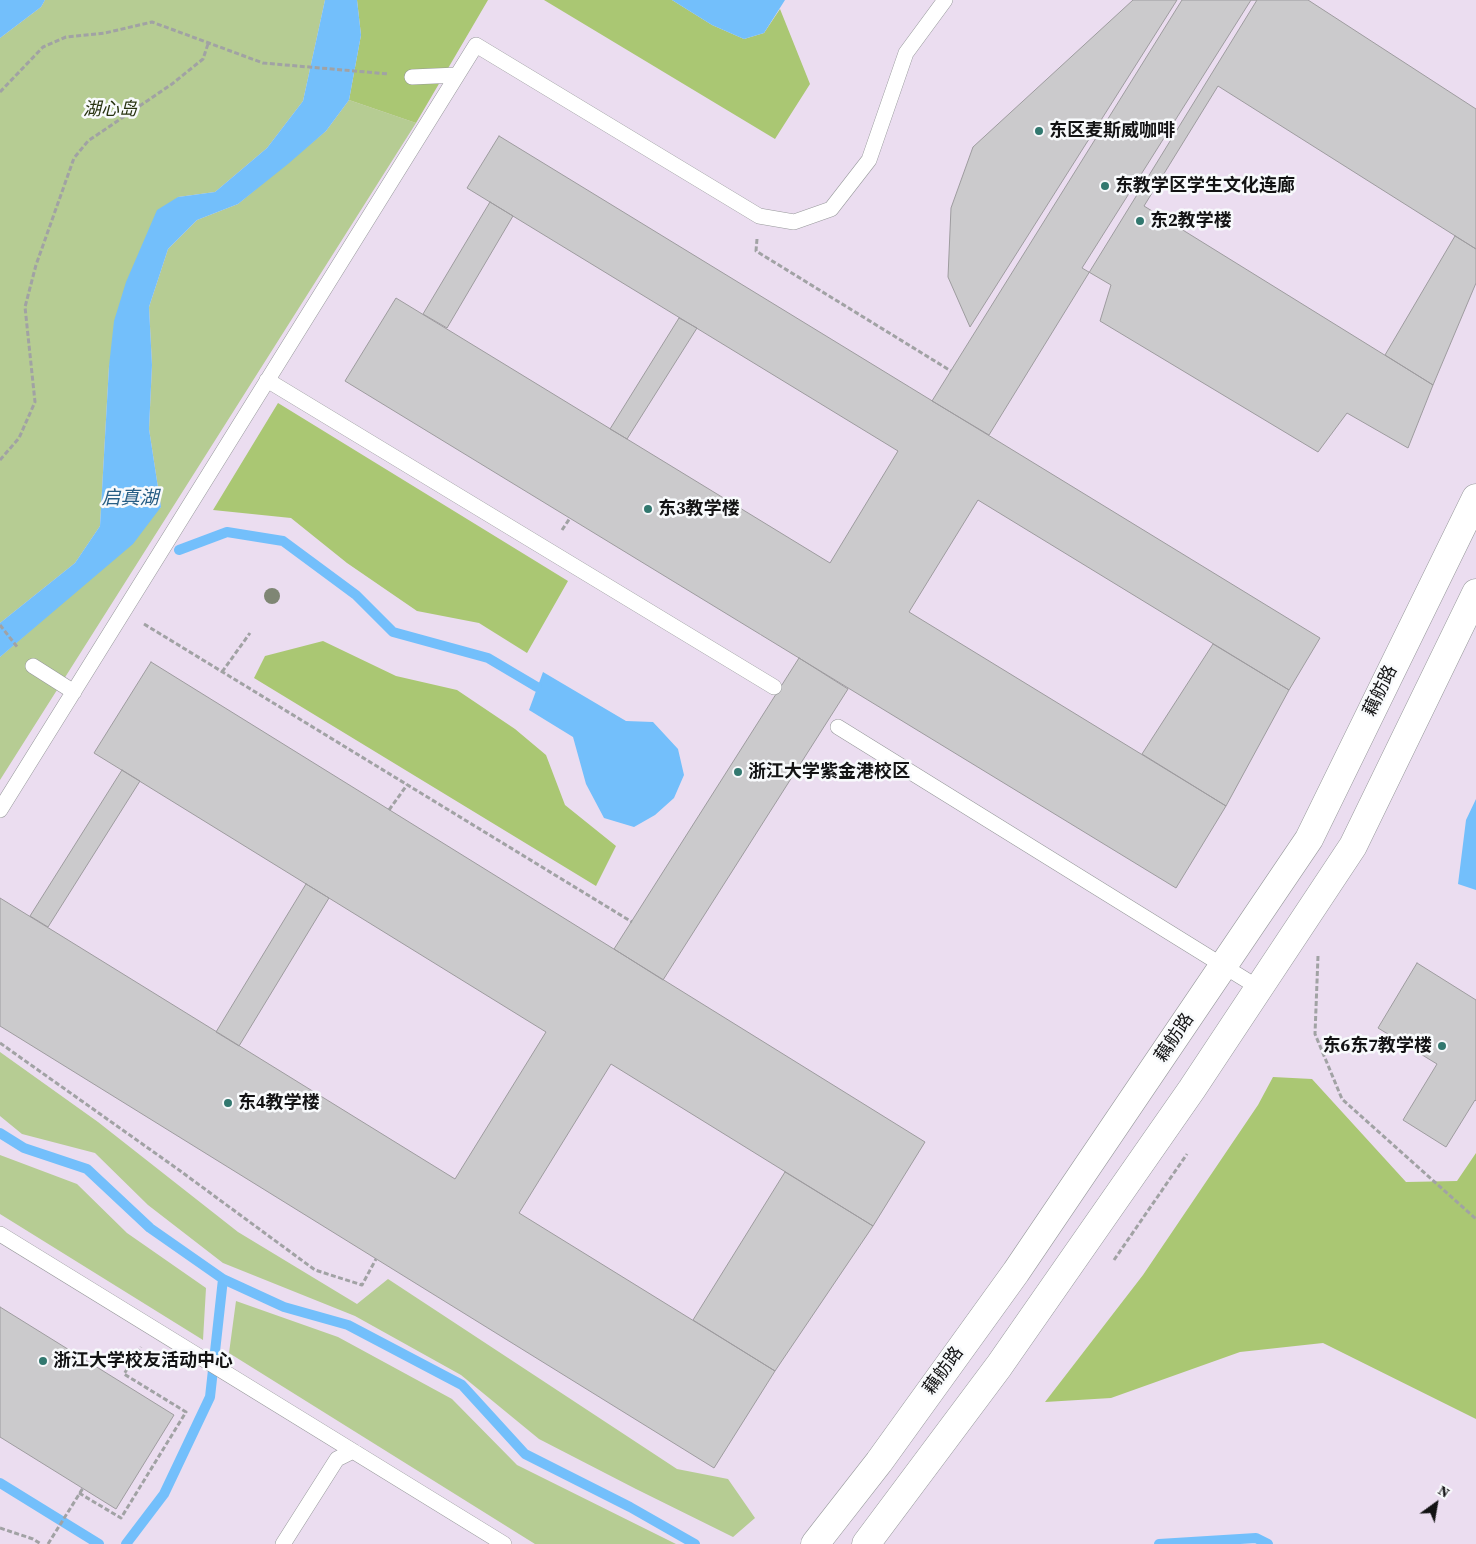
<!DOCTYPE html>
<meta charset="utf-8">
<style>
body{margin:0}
#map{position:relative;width:1476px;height:1544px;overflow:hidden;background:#ebedef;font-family:"Source Serif 4",serif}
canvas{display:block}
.north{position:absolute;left:1411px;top:1479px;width:50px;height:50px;-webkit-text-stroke:4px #f8fafc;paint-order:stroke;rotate:32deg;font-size:14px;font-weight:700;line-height:20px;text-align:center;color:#131314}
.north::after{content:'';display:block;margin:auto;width:18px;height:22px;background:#131314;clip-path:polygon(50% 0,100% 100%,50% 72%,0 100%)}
</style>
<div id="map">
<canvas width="1476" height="1544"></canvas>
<div class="north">N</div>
</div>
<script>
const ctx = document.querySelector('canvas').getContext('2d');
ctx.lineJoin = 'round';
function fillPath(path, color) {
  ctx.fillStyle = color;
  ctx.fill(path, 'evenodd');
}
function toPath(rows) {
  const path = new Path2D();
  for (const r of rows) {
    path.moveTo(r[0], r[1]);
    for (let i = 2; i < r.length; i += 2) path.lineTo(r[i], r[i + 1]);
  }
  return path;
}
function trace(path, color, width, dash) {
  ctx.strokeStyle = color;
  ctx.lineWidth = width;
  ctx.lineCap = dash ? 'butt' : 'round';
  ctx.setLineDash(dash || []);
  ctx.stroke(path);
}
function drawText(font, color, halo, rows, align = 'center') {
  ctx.font = font + ' "Source Serif 4","Noto Sans SC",serif';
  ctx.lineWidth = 5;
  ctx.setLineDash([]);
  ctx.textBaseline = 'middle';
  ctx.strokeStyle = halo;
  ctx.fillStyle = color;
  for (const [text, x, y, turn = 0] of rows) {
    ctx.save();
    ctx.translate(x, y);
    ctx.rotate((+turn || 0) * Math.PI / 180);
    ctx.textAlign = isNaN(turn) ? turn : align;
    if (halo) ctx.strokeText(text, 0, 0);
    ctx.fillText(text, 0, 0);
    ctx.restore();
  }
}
const education = toPath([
 [0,0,1476,0,1476,1544,0,1544]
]);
const green = toPath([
 [45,0,325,0,303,101,267,148,215,192,178,197,109,366,100,526,75,563,0,623,0,38,41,7],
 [349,100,416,123,0,780,0,657,62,603,161,507,149,429,152,365,149,307,168,249,197,220,238,204,326,131],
 [0,1052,98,1122,238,1232,357,1304,388,1279,677,1469,728,1479,755,1518,733,1537,636,1489,539,1439,461,1375,355,1316,223,1263,148,1205,95,1153,22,1134,0,1116],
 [0,1155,77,1184,127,1233,206,1288,203,1340,0,1214],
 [236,1301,338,1337,452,1399,517,1465,676,1544,535,1544,229,1353]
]);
const forest = toPath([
 [357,0,488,0,416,123,349,100,361,35],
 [544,0,672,0,712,25,744,39,764,33,780,9,810,84,775,139],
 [278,403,568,581,527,653,479,623,417,611,347,563,291,518,213,510],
 [323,641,396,676,457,690,515,729,546,755,565,805,616,846,596,886,254,678,265,656],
 [1273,1077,1312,1079,1406,1182,1457,1181,1476,1153,1476,1419,1323,1343,1240,1352,1111,1398,1045,1402,1143,1275,1258,1105]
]);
const water = toPath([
 [0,0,45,0,41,7,0,38],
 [325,0,357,0,361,35,349,100,326,131,288,164,238,204,197,220,168,249,149,307,152,365,149,429,161,507,133,544,0,657,0,623,75,563,100,526,109,366,114,321,126,282,157,210,178,197,215,192,267,148,303,101],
 [672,0,785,0,764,33,744,39,712,25],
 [543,672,626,721,653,722,678,749,684,775,674,798,655,815,634,827,604,818,586,784,573,737,529,710],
 [1476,799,1476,890,1458,884,1466,820]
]);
const stream = toPath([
 [179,550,227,532,283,541,356,595,393,632,488,658,537,687],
 [0,1133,24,1148,87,1169,150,1228,223,1279,284,1307,348,1325,462,1385,525,1454,630,1507,695,1544],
 [0,1483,99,1544],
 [126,1544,164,1494,210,1397,223,1279],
 [1159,1544,1256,1538,1268,1544]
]);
const building = toPath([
 [1133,0,1177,0,970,327,948,277,951,208,973,147,1133,0],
 [1182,0,1257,0,989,435,932,401,1182,0],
 [1251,0,1308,0,1476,109,1476,249,1218,86,1144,206,1433,385,1408,448,1347,413,1318,452,1100,321,1111,285,1082,268,1251,0],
 [499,136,1320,638,1289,690,978,500,909,612,1226,806,1176,888,345,381,396,298,830,563,898,451,467,188,499,136],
 [490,202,513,216,447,328,423,314,490,202],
 [1455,236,1476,249,1476,283,1433,385,1385,355,1455,236],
 [679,318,697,328,627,439,610,429,679,318],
 [1213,644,1289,690,1226,806,1142,754,1213,644],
 [799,658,848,689,663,980,614,949,799,658],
 [151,662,925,1142,873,1226,611,1064,519,1213,775,1371,714,1468,0,1026,0,898,455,1179,546,1032,94,753,151,662],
 [122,770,140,781,48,927,30,916,122,770],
 [306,884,329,898,239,1046,216,1032,306,884],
 [1417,963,1476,1000,1476,1101,1475,1100,1446,1147,1403,1120,1437,1064,1378,1028,1417,963],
 [785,1172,873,1226,775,1371,693,1320,785,1172],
 [0,1307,174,1415,116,1509,0,1437,0,1307]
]);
const path = toPath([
 [0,92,43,47,66,37,105,33,152,22,263,63,389,74],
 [757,239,756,251,951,371],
 [0,460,19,438,35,402,25,307,36,265,74,158,88,141,172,84,203,59,208,44],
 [562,530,570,518],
 [144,624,632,922],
 [0,625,18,648],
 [222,672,250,633],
 [389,810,407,785],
 [1318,956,1315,1034,1342,1099,1476,1219],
 [0,1043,179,1170,315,1270,362,1285,376,1259],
 [1114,1260,1187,1154],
 [79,1493,121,1518,186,1412,124,1374,141,1347],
 [0,1528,33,1539,41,1544],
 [48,1544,83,1488]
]);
const service = toPath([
 [412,77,457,75],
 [267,380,774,687],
 [33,666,74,692],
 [838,727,1259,988],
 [0,810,476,45,759,216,794,222,831,209,869,160,906,53,945,0],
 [0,1234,504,1544],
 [283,1544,337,1459,353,1451]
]);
const minor = toPath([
 [815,1544,879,1462,1016,1272,1309,839,1476,498],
 [866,1544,999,1366,1192,1089,1353,846,1476,593]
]);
const trees = [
 [272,596]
];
const markers = [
 [1039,131,5,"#32786f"],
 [1105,186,5,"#32786f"],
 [1140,221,5,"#32786f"],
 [648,509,5,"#32786f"],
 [738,772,5,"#32786f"],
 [1442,1046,5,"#32786f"],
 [228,1103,5,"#32786f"],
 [43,1361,5,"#32786f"]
];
const parkNames = [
 ["湖心岛",110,110]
];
const poiNames = [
 ["东区麦斯威咖啡",1049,131],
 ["东教学区学生文化连廊",1115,186],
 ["东2教学楼",1150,221],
 ["东3教学楼",658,509],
 ["浙江大学紫金港校区",748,772],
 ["东6东7教学楼",1432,1046,"right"],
 ["东4教学楼",238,1103],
 ["浙江大学校友活动中心",53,1361]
];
const streetNames = [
 ["藕舫路",1381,691,-64],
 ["藕舫路",1175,1038,-56],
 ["藕舫路",944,1371,-54]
];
const waterNames = [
 ["启真湖",130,499]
];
fillPath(education, '#ebddf0');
fillPath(green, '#b6cc93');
fillPath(forest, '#aac773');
fillPath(water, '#73bffb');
trace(stream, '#73bffb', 10);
fillPath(building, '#cbcacc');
trace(building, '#9e9c9f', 1);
trace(service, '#97999b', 16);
trace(minor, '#97999b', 29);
trace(path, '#a1a2a4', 3, [5, 2.5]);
trace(service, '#fff', 15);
trace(minor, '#fff', 28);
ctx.fillStyle = '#7f8674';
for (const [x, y] of trees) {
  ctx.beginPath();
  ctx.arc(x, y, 8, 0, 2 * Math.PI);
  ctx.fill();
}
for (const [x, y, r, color] of markers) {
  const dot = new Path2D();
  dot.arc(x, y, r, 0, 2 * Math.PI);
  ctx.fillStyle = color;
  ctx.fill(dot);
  trace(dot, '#f8fafc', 2);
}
drawText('italic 18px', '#27320f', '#f8fafc', parkNames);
drawText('bold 18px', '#131314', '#f8fafc', poiNames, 'left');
drawText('18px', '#131314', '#f8fafc', streetNames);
drawText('italic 19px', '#265d84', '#f8fafc', waterNames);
</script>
